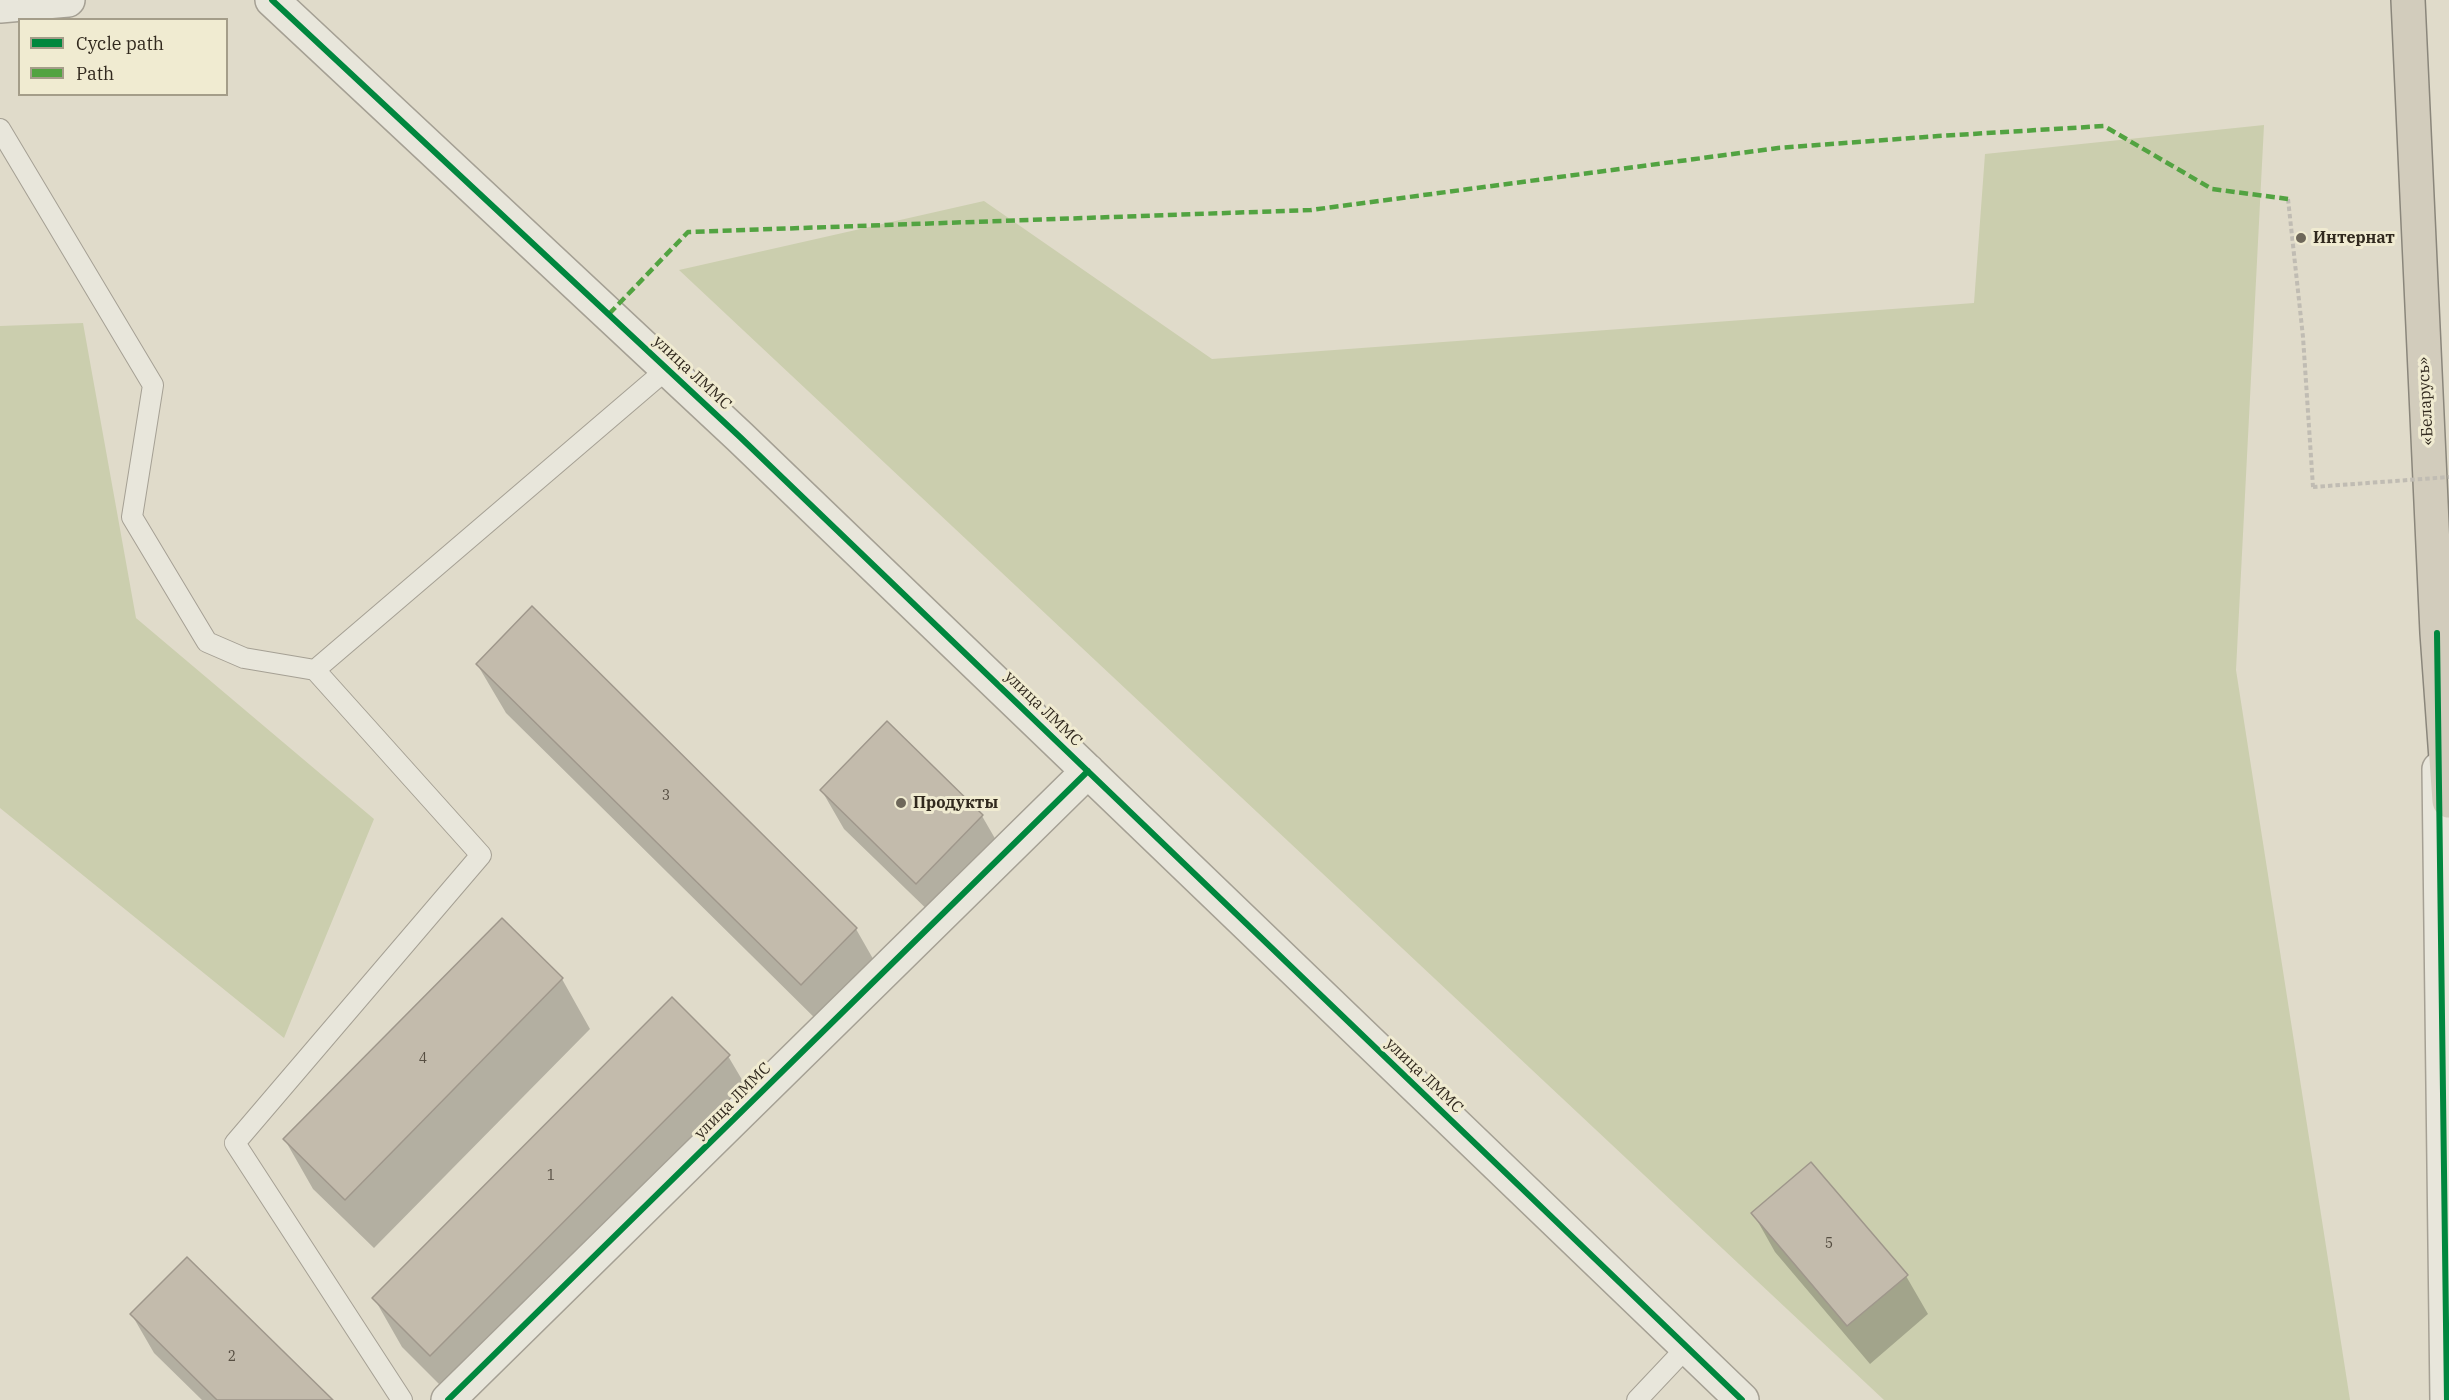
<!DOCTYPE html>
<meta charset="utf-8">
<style>
body{margin:0}
#map{position:relative;width:2449px;height:1400px;overflow:hidden;background:#e0dbca;font-family:"IBM Plex Serif",serif}
canvas{display:block}
.legend{position:absolute;left:18px;top:18px;width:210px;height:78px;box-sizing:border-box;background:#f0ebd1;border:2px solid #a49d89;margin:0;padding:8px 10px;list-style:none;font-size:18px;color:#31291e}
.legend li{display:flex;align-items:center;gap:12px;height:30px}
.legend b{width:30px;border:2px solid #a49d89}
</style>
<div id="map">
<canvas width="2449" height="1400"></canvas>
<ul class="legend">
<li><b style="height:8px;background:#00873e"></b>Cycle path</li>
<li><b style="height:8px;background:#52a341"></b>Path</li>
</ul>
</div>
<script>
const ctx = document.querySelector('canvas').getContext('2d');
ctx.lineJoin = 'round';
function fillPath(path, color) {
  ctx.fillStyle = color;
  ctx.fill(path, 'evenodd');
}
function toPath(rows) {
  const path = new Path2D();
  for (const r of rows) {
    path.moveTo(r[0], r[1]);
    for (let i = 2; i < r.length; i += 2) path.lineTo(r[i], r[i + 1]);
  }
  return path;
}
function trace(path, color, width, dash) {
  ctx.strokeStyle = color;
  ctx.lineWidth = width;
  ctx.lineCap = dash ? 'butt' : 'round';
  ctx.setLineDash(dash || []);
  ctx.stroke(path);
}
function drawText(font, color, halo, rows, align = 'center') {
  ctx.font = font + ' "IBM Plex Serif",serif';
  ctx.lineWidth = 6;
  ctx.setLineDash([]);
  ctx.textBaseline = 'middle';
  ctx.strokeStyle = halo;
  ctx.fillStyle = color;
  for (const [text, x, y, turn = 0] of rows) {
    ctx.save();
    ctx.translate(x, y);
    ctx.rotate((+turn || 0) * Math.PI / 180);
    ctx.textAlign = isNaN(turn) ? turn : align;
    if (halo) ctx.strokeText(text, 0, 0);
    ctx.fillText(text, 0, 0);
    ctx.restore();
  }
}
const green = toPath([
 [2264,125,2236,670,2350,1400,1884,1400,679,270,984,201,1212,359,1974,303,1985,154],
 [83,323,136,618,374,819,284,1038,0,808,0,326]
]);
const shadow = toPath([
 [477,664,856,929,884,978,830,1033,506,713],
 [822,791,982,816,1004,854,939,921,844,829],
 [502,920,562,979,590,1029,374,1248,313,1189,285,1140],
 [728,1056,757,1105,455,1400,402,1347,374,1298],
 [1753,1213,1906,1276,1928,1314,1870,1364,1775,1252],
 [132,1315,331,1400,202,1400,154,1353]
]);
const building = toPath([
 [532,606,857,928,801,985,476,664,532,606],
 [887,721,983,815,916,884,820,790,887,721],
 [502,918,563,978,345,1200,283,1139,502,918],
 [672,997,730,1055,430,1356,372,1298,672,997],
 [1811,1162,1908,1275,1847,1326,1751,1213,1811,1162],
 [187,1257,333,1400,217,1400,130,1314,187,1257]
]);
const path = toPath([
 [2288,199,2303,337,2313,487]
]);
const lane = toPath([
 [0,129,153,385,132,517,207,642,244,658,315,670],
 [402,1400,235,1143,481,855,315,670,667,369],
 [1637,1400,1687,1347]
]);
const street = toPath([
 [272,0,740,437,1742,1400],
 [0,6,68,0],
 [2439,769,2447,1400],
 [448,1400,1088,771]
]);
const highway = toPath([
 [2408,0,2437,633,2449,801]
]);
const pathBridge = toPath([
 [2313,487,2449,477]
]);
const quiet = toPath([
 [609,314,688,232,1311,210,1778,148,1938,136,2104,126,2212,189,2288,199]
]);
const cycleway = toPath([
 [272,0,740,437,1742,1400],
 [2437,633,2447,1400],
 [448,1400,1088,771]
]);
const markers = [
 [2301,238,6,"#6e675a"],
 [901,803,6,"#6e675a"]
];
const numberNames = [
 ["3",666,796],
 ["4",423,1059],
 ["1",551,1176],
 ["5",1829,1244],
 ["2",232,1357]
];
const poiNames = [
 ["Интернат",2313,238],
 ["Продукты",913,803]
];
const streetNames = [
 ["улица ЛММС",692,373,43],
 ["«Беларусь»",2426,401,-93],
 ["улица ЛММС",1043,709,44],
 ["улица ЛММС",1424,1076,44],
 ["улица ЛММС",733,1101,-45]
];
fillPath(green, '#cbceae');
fillPath(shadow, '#0003');
fillPath(building, '#c3bbac');
trace(building, '#9f978b', 1.5);
trace(lane, '#a5a094', 22);
trace(street, '#a5a094', 36);
trace(highway, '#8a867b', 36);
trace(path, '#c0bcb3', 4, [4.5, 3]);
trace(lane, '#e8e6db', 20);
trace(street, '#e8e6db', 33);
trace(highway, '#d2ccbc', 33);
trace(pathBridge, '#c0bcb3', 4, [4.5, 3]);
trace(quiet, '#52a341', 4.5, [9, 4.5]);
trace(cycleway, '#00873e', 6);
for (const [x, y, r, color] of markers) {
  const dot = new Path2D();
  dot.arc(x, y, r, 0, 2 * Math.PI);
  ctx.fillStyle = color;
  ctx.fill(dot);
  trace(dot, '#f0ebd1', 2);
}
drawText('14px', '#564e42', null, numberNames);
drawText('bold 16px', '#31291e', '#f0ebd1', poiNames, 'left');
drawText('16px', '#31291e', '#f0ebd1', streetNames);
</script>
